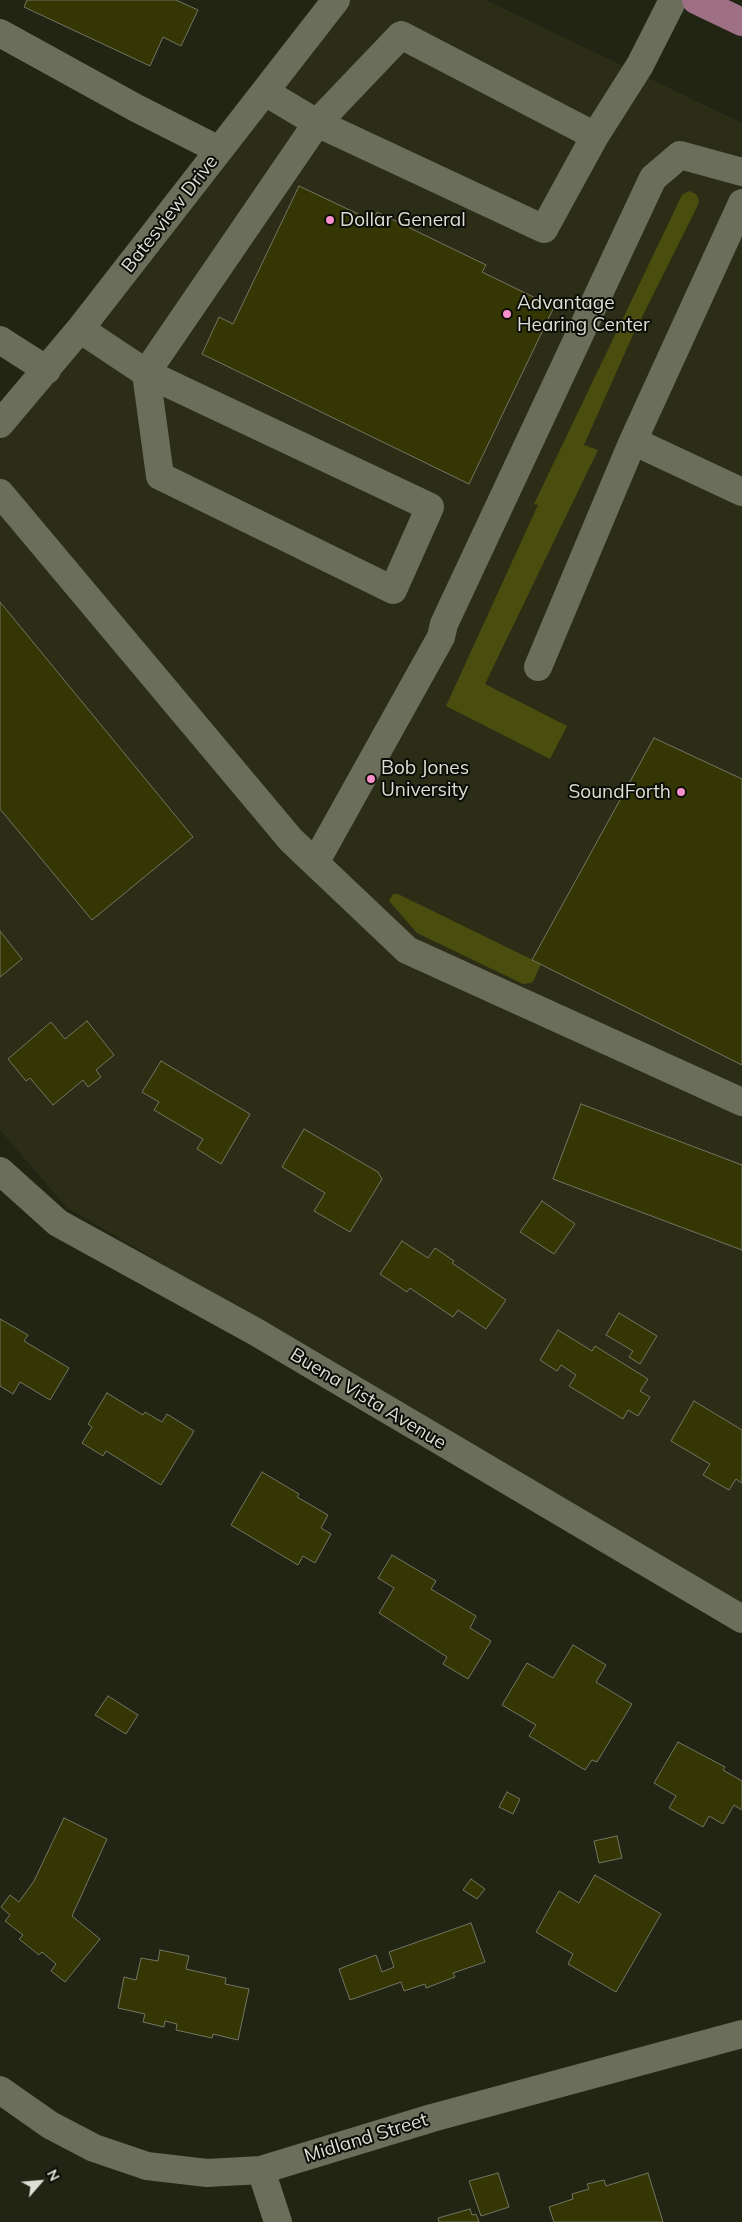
<!DOCTYPE html>
<style>
body{margin:0}
#map{position:relative;width:742px;height:2222px;overflow:hidden;background:#222414;font-family:Mulish,sans-serif}
canvas{display:block}
.north{position:absolute;left:15px;top:2157px;width:50px;height:50px;-webkit-text-stroke:4px #0c0d06;paint-order:stroke;rotate:63deg;font-size:14px;font-weight:700;line-height:20px;text-align:center;color:#dddfd4}
.north::after{content:'';display:block;margin:auto;width:18px;height:22px;background:#dddfd4;clip-path:polygon(50% 0,100% 100%,50% 72%,0 100%)}
</style>
<div id="map">
<canvas width="742" height="2222"></canvas>
<div class="north">N</div>
</div>
<script>
const ctx = document.querySelector('canvas').getContext('2d');
ctx.lineJoin = 'round';
function fillPath(path, color) {
  ctx.fillStyle = color;
  ctx.fill(path, 'evenodd');
}
function toPath(rows) {
  const path = new Path2D();
  for (const r of rows) {
    path.moveTo(r[0], r[1]);
    for (let i = 2; i < r.length; i += 2) path.lineTo(r[i], r[i + 1]);
  }
  return path;
}
function trace(path, color, width, dash) {
  ctx.strokeStyle = color;
  ctx.lineWidth = width;
  ctx.lineCap = dash ? 'butt' : 'round';
  ctx.setLineDash(dash || []);
  ctx.stroke(path);
}
function drawText(font, color, halo, rows, align = 'center') {
  ctx.font = font + ' Mulish,sans-serif';
  ctx.lineWidth = 4;
  ctx.setLineDash([]);
  ctx.textBaseline = 'middle';
  ctx.strokeStyle = halo;
  ctx.fillStyle = color;
  for (const [text, x, y, turn = 0] of rows) {
    ctx.save();
    ctx.translate(x, y);
    ctx.rotate((+turn || 0) * Math.PI / 180);
    ctx.textAlign = isNaN(turn) ? turn : align;
    if (halo) ctx.strokeText(text, 0, 0);
    ctx.fillText(text, 0, 0);
    ctx.restore();
  }
}
const built = toPath([
 [347,0,486,0,742,123,742,1606,66,1207,0,1130,0,428]
]);
const green = toPath([
 [689,191,696,194,699,200,698,205,632,337,584,445,598,450,485,684,567,726,550,759,446,706,538,505,534,504,682,195],
 [393,894,398,894,541,964,534,980,531,983,523,984,417,933,389,901]
]);
const building = toPath([
 [27,0,176,0,198,10,181,46,163,37,150,66,24,7,27,0],
 [299,186,373,221,377,212,486,265,482,272,554,307,469,484,202,354,219,317,233,324,299,186],
 [0,602,193,837,92,920,0,809,0,602],
 [654,738,742,779,742,1065,532,960,654,738],
 [0,931,22,959,0,977,0,931],
 [87,1021,114,1055,96,1070,101,1077,88,1087,83,1080,53,1105,30,1078,26,1081,8,1059,51,1022,65,1039,87,1021],
 [161,1061,250,1114,221,1164,197,1149,203,1139,154,1110,159,1102,142,1092,161,1061],
 [581,1104,742,1165,742,1250,553,1179,581,1104],
 [304,1129,378,1172,382,1179,350,1232,314,1211,325,1193,282,1167,304,1129],
 [542,1201,575,1224,554,1254,520,1232,542,1201],
 [402,1241,428,1258,435,1248,454,1261,452,1263,506,1300,486,1329,458,1310,453,1317,410,1288,407,1292,380,1274,402,1241],
 [619,1313,657,1336,640,1364,629,1357,633,1351,606,1335,619,1313],
 [0,1319,28,1335,24,1341,69,1368,50,1400,20,1382,13,1394,0,1386,0,1319],
 [558,1330,592,1351,595,1346,648,1379,640,1391,650,1397,638,1416,628,1410,623,1419,569,1386,576,1375,561,1365,557,1371,540,1360,558,1330],
 [107,1393,143,1415,145,1412,162,1422,167,1414,194,1431,161,1485,106,1451,103,1456,82,1443,92,1427,88,1424,107,1393],
 [694,1401,742,1430,742,1483,736,1479,729,1490,703,1475,710,1464,671,1441,694,1401],
 [262,1472,299,1494,297,1497,328,1515,321,1528,331,1534,315,1563,303,1556,298,1565,231,1525,262,1472],
 [392,1555,436,1581,431,1589,476,1616,470,1628,491,1641,468,1679,443,1664,447,1657,379,1613,394,1588,378,1578,392,1555],
 [573,1645,606,1665,596,1682,632,1704,597,1762,592,1760,585,1770,529,1736,536,1725,502,1705,527,1663,553,1678,573,1645],
 [108,1696,138,1715,126,1734,95,1715,108,1696],
 [678,1742,725,1767,723,1770,742,1781,742,1810,734,1805,723,1824,709,1816,703,1827,669,1808,676,1796,654,1783,678,1742],
 [507,1792,520,1799,513,1814,499,1807,507,1792],
 [64,1818,107,1839,72,1916,100,1939,65,1982,51,1971,56,1964,42,1952,39,1955,19,1939,23,1935,5,1921,10,1915,1,1907,10,1895,19,1902,34,1881,64,1818],
 [617,1836,622,1858,599,1863,594,1841,617,1836],
 [595,1875,661,1914,616,1992,568,1964,573,1954,536,1932,559,1891,579,1903,595,1875],
 [471,1879,485,1889,477,1899,463,1890,471,1879],
 [471,1923,485,1962,453,1973,455,1977,426,1988,425,1984,404,1991,401,1982,350,2000,339,1969,376,1955,382,1972,394,1967,389,1952,471,1923],
 [160,1950,189,1956,186,1969,226,1978,225,1984,249,1989,238,2040,213,2034,212,2038,176,2030,177,2024,165,2021,164,2027,143,2022,145,2014,118,2008,124,1977,136,1980,141,1958,158,1961,160,1950],
 [498,2173,509,2207,481,2216,469,2181,498,2173],
 [648,2173,663,2222,554,2222,549,2207,573,2199,572,2194,589,2189,587,2184,604,2180,606,2186,648,2173],
 [470,2209,472,2215,476,2214,479,2222,439,2222,438,2218,470,2209]
]);
const minor = toPath([
 [0,33,136,108,219,150],
 [265,92,317,123,544,229,595,136,640,65,673,0],
 [742,203,633,441,742,492],
 [80,329,146,373,430,507,393,590,160,476,146,373,317,123,401,35,595,136],
 [0,340,47,370],
 [0,424,80,329,336,0],
 [0,493,291,840,407,950,742,1102],
 [538,667,633,441],
 [315,863,441,637,444,624,653,178,680,155,742,172],
 [0,1171,58,1223,256,1332,742,1619],
 [0,2090,50,2125,94,2148,147,2166,207,2173,261,2170,432,2118,742,2034],
 [261,2170,278,2222]
]);
const major = toPath([
 [696,0,742,22]
]);
const markers = [
 [330,220,5,"#f890cb"],
 [507,314,5,"#f890cb"],
 [371,779,5,"#f890cb"],
 [681,792,5,"#f890cb"]
];
const streetNames = [
 ["Batesview Drive",170,214,-52],
 ["Buena Vista Avenue",368,1399,31],
 ["Midland Street",366,2138,-17]
];
const poiNames = [
 ["Dollar General",340,220],
 ["Advantage",517,303],
 ["Hearing Center",517,325],
 ["Bob Jones",381,768],
 ["University",381,790],
 ["SoundForth",671,792,"right"]
];
fillPath(built, '#2b2d16');
fillPath(green, '#494d0d');
fillPath(building, '#343703');
trace(building, '#737563', 1);
trace(minor, '#6c6e5c', 28);
trace(major, '#9f6f84', 28);
for (const [x, y, r, color] of markers) {
  const dot = new Path2D();
  dot.arc(x, y, r, 0, 2 * Math.PI);
  ctx.fillStyle = color;
  ctx.fill(dot);
  trace(dot, '#0c0d06', 2);
}
drawText('19px', '#dddfd4', '#0c0d06', streetNames);
drawText('19px', '#dddfd4', '#0c0d06', poiNames, 'left');
</script>
